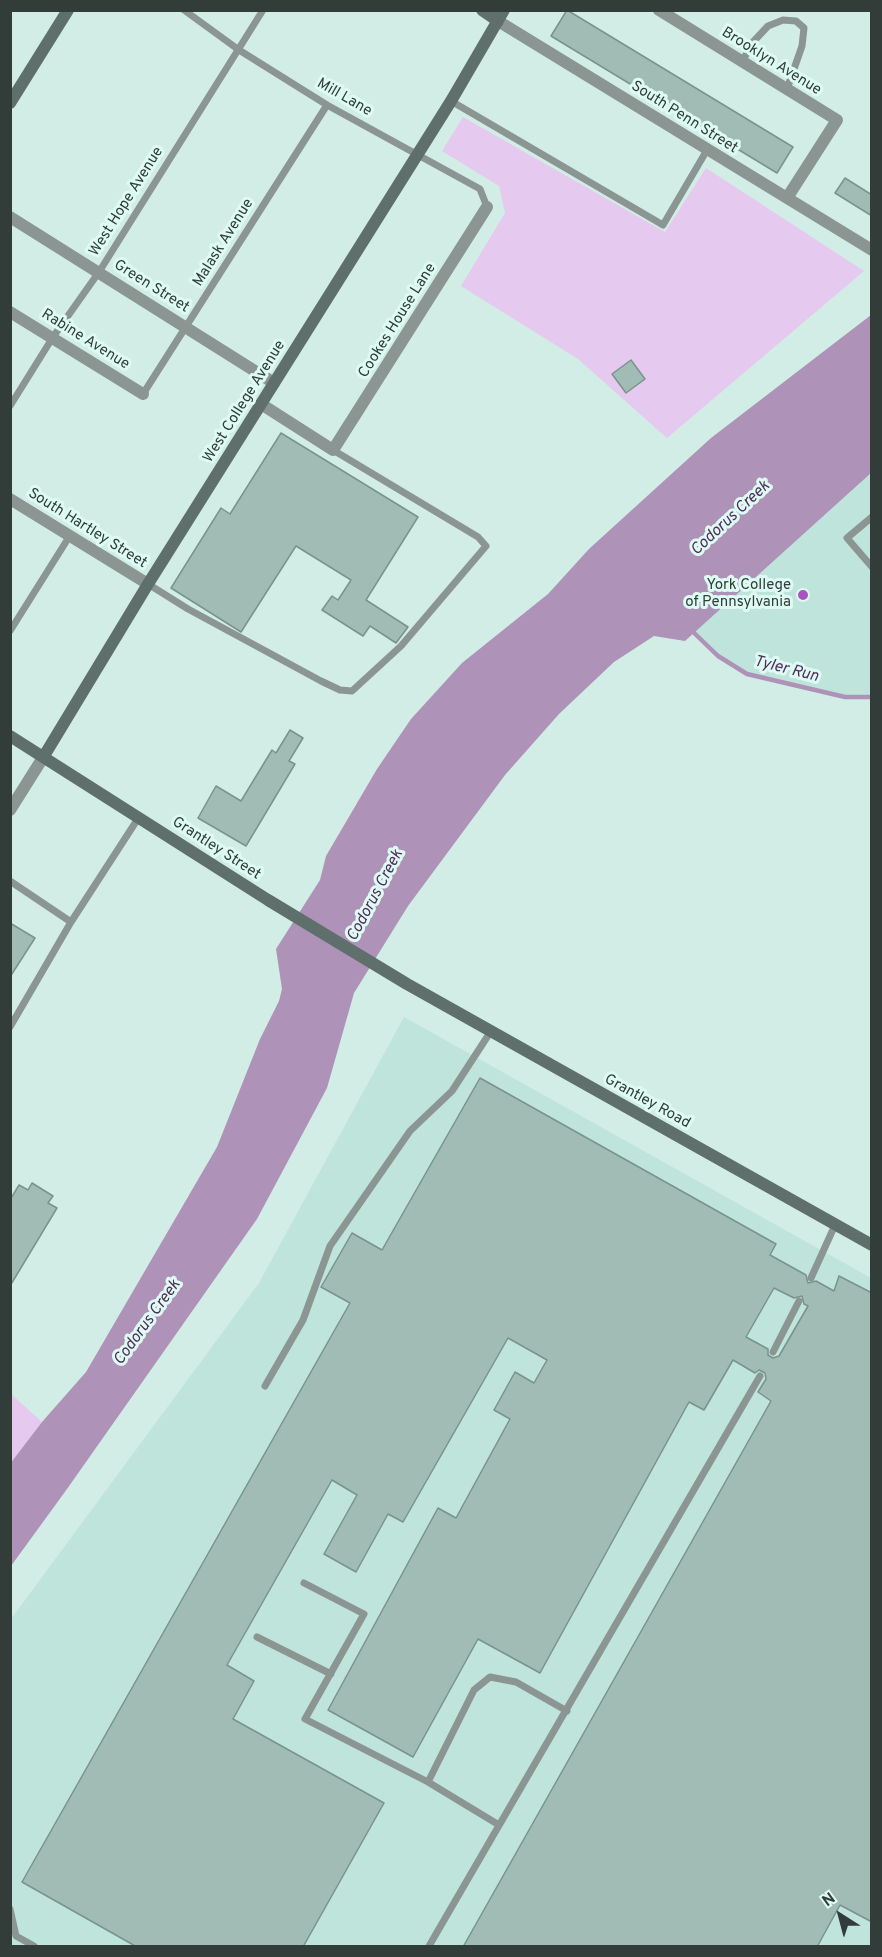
<!DOCTYPE html>
<style>
body{margin:0}
#map{position:relative;width:882px;height:1957px;overflow:hidden;background:#d1ede6;font-family:Overpass,sans-serif}
canvas{display:block}
.frame{position:absolute;inset:0;border:12px solid #323d3a;pointer-events:none}
.north{position:absolute;left:810px;top:1885px;width:60px;height:60px;-webkit-text-stroke:4px #defbf3;paint-order:stroke;rotate:324deg;font-size:16px;font-weight:700;line-height:24px;text-align:center;color:#323d3a}
.north::after{content:'';display:block;margin:auto;width:21px;height:27px;background:#323d3a;clip-path:polygon(50% 0,100% 100%,50% 72%,0 100%)}
</style>
<div id="map">
<canvas width="882" height="1957"></canvas>
<div class="frame"></div>
<div class="north">N</div>
</div>
<script>
const ctx = document.querySelector('canvas').getContext('2d');
ctx.lineJoin = 'round';
function fillPath(path, color) {
  ctx.fillStyle = color;
  ctx.fill(path, 'evenodd');
}
function toPath(rows) {
  const path = new Path2D();
  for (const r of rows) {
    path.moveTo(r[0], r[1]);
    for (let i = 2; i < r.length; i += 2) path.lineTo(r[i], r[i + 1]);
  }
  return path;
}
function trace(path, color, width, dash) {
  ctx.strokeStyle = color;
  ctx.lineWidth = width;
  ctx.lineCap = dash ? 'butt' : 'round';
  ctx.setLineDash(dash || []);
  ctx.stroke(path);
}
function drawText(font, color, halo, rows, align = 'center') {
  ctx.font = font + ' Overpass,sans-serif';
  ctx.lineWidth = 6;
  ctx.setLineDash([]);
  ctx.textBaseline = 'middle';
  ctx.strokeStyle = halo;
  ctx.fillStyle = color;
  for (const [text, x, y, turn = 0] of rows) {
    ctx.save();
    ctx.translate(x, y);
    ctx.rotate((+turn || 0) * Math.PI / 180);
    ctx.textAlign = isNaN(turn) ? turn : align;
    if (halo) ctx.strokeText(text, 0, 0);
    ctx.fillText(text, 0, 0);
    ctx.restore();
  }
}
const built = toPath([
 [871,473,871,697,845,697,754,677,718,656,694,632],
 [404,1017,871,1278,871,1946,11,1946,11,1619,259,1283]
]);
const green = toPath([
 [463,117,665,232,706,168,864,271,667,438,578,359,461,286,505,213,499,186,442,151],
 [10,1393,42,1422,11,1464,10,1464]
]);
const water = toPath([
 [871,315,871,473,685,641,654,636,614,662,559,714,505,775,408,906,354,993,327,1088,257,1219,67,1489,11,1566,10,1464,42,1422,86,1372,217,1147,260,1039,279,1001,282,989,276,949,320,880,326,856,377,769,411,719,462,663,548,594,589,549,711,438]
]);
const stream = toPath([
 [689,628,718,656,747,674,845,697,872,697]
]);
const building = toPath([
 [567,10,793,147,777,173,551,36,567,10],
 [845,178,872,195,872,216,835,193,845,178],
 [631,360,645,379,626,393,612,374,631,360],
 [281,433,418,517,366,600,408,627,396,643,370,626,363,636,322,610,332,596,338,600,351,580,296,546,241,632,171,588,221,508,230,514,281,433],
 [290,730,303,738,289,761,295,764,246,846,198,818,216,786,241,801,272,750,276,753,290,730],
 [10,923,35,938,10,977,10,923],
 [480,1078,776,1244,770,1255,806,1275,808,1283,816,1281,834,1291,839,1276,872,1293,872,1922,840,1905,817,1947,463,1947,771,1401,758,1392,766,1379,765,1373,759,1370,755,1373,733,1360,704,1410,689,1402,540,1673,478,1639,413,1757,328,1710,438,1508,456,1518,510,1419,494,1410,515,1372,534,1383,547,1360,508,1338,403,1522,388,1514,356,1572,324,1554,357,1495,332,1480,227,1665,254,1681,233,1719,384,1803,303,1947,137,1947,22,1882,350,1303,321,1287,352,1233,382,1250,480,1078],
 [774,1288,794,1298,802,1296,804,1304,808,1306,779,1356,773,1358,768,1355,768,1349,746,1337,774,1288],
 [32,1183,53,1196,48,1203,57,1208,10,1286,10,1200,19,1185,28,1190,32,1183]
]);
const lane = toPath([
 [184,10,239,50,327,105,480,189,487,207],
 [742,62,753,42,768,26,783,20,796,21,804,28,802,46,787,89],
 [451,101,663,225,707,150],
 [143,394,327,105],
 [10,406,53,337,99,272,263,10],
 [872,517,847,538,872,567],
 [148,584,188,609,321,681,340,690,352,691,401,646,486,546,478,537,333,450],
 [10,631,69,537],
 [10,881,71,922,139,817],
 [10,1027,71,922],
 [811,1278,835,1225],
 [773,1352,799,1301],
 [265,1386,303,1320,330,1246,410,1131,452,1091,491,1031],
 [304,1583,364,1614,305,1719,428,1782],
 [257,1637,331,1674],
 [499,1825,428,1782,474,1690,490,1677,516,1682,567,1711],
 [10,1909,16,1936,34,1946],
 [429,1946,760,1376]
]);
const street = toPath([
 [659,10,837,120,787,198],
 [498,21,872,250],
 [10,217,274,383],
 [10,312,143,394],
 [261,404,333,450,487,207],
 [10,499,148,584],
 [10,810,44,756]
]);
const secondary = toPath([
 [482,10,498,21],
 [10,103,68,10],
 [10,736,268,900,407,984,872,1245],
 [44,756,148,584,451,101,504,10]
]);
const markers = [
 [803,595,6,"#aa54c2"]
];
const streetNames = [
 ["Brooklyn Avenue",771,62,32],
 ["Mill Lane",344,98,30],
 ["South Penn Street",684,118,32],
 ["West Hope Avenue",127,202,-58],
 ["Malask Avenue",224,243,-58],
 ["Green Street",151,287,32],
 ["Cookes House Lane",398,321,-58],
 ["Rabine Avenue",85,340,32],
 ["West College Avenue",245,402,-58],
 ["South Hartley Street",87,529,32],
 ["Grantley Street",216,849,33],
 ["Grantley Road",647,1102,29]
];
const poiNames = [
 ["York College",791,586],
 ["of Pennsylvania",791,603]
];
const waterNames = [
 ["Codorus Creek",731,519,-43],
 ["Tyler Run",786,670,14],
 ["Codorus Creek",376,896,-62],
 ["Codorus Creek",148,1323,-54]
];
fillPath(built, '#bfe4db');
fillPath(green, '#e6c9ee');
fillPath(water, '#ae92b7');
trace(stream, '#ae92b7', 4.5);
fillPath(building, '#a1bcb5');
trace(building, '#79938d', 1.5);
trace(lane, '#8b9693', 7);
trace(street, '#8b9693', 12);
trace(secondary, '#5f706c', 12);
for (const [x, y, r, color] of markers) {
  const dot = new Path2D();
  dot.arc(x, y, r, 0, 2 * Math.PI);
  ctx.fillStyle = color;
  ctx.fill(dot);
  trace(dot, '#defbf3', 2);
}
drawText('15px', '#323d3a', '#defbf3', streetNames);
drawText('15px', '#323d3a', '#defbf3', poiNames, 'right');
drawText('italic 16px', '#522c5c', '#defbf3', waterNames);
</script>
